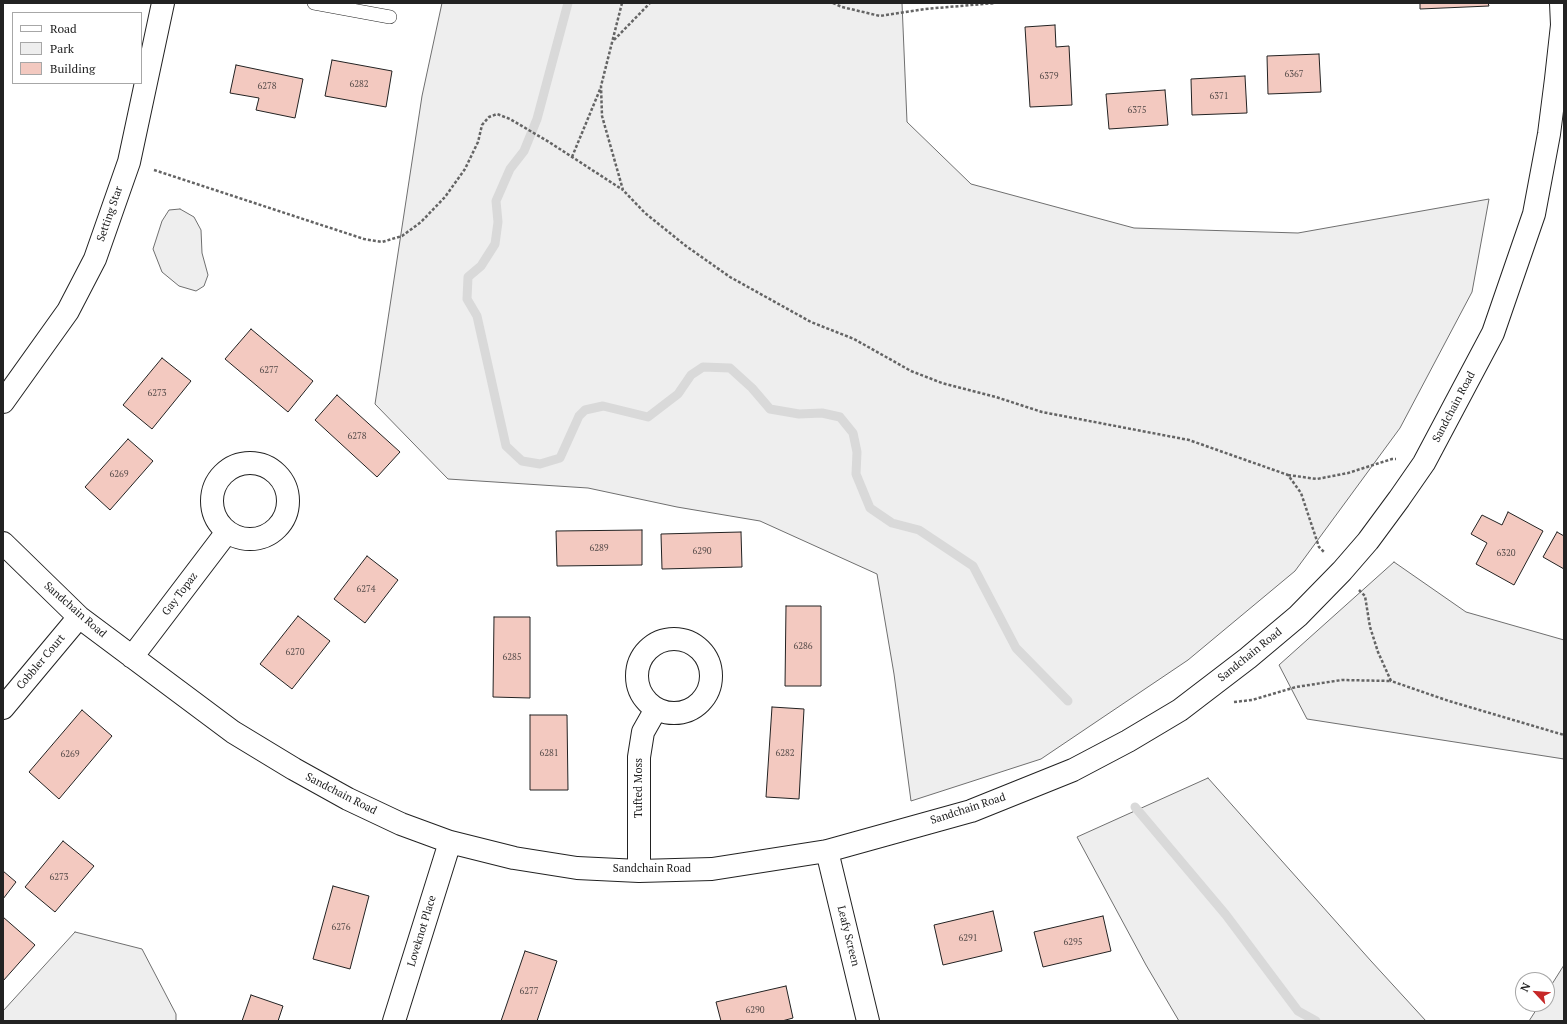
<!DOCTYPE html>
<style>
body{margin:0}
#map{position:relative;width:1567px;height:1024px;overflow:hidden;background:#fff;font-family:"PT Serif",serif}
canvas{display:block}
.frame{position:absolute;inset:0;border:4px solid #222;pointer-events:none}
.legend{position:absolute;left:12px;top:12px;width:130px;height:72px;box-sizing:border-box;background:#fff;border:1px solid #a7a7a7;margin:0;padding:5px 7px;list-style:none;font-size:12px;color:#222}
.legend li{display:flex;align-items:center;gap:8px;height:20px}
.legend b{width:20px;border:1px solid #a7a7a7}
.north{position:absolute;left:1515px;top:972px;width:40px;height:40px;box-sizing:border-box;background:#fff;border:1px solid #a7a7a7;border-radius:50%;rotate:296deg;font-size:11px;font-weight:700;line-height:16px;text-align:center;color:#222}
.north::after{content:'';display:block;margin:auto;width:14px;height:18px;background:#c62828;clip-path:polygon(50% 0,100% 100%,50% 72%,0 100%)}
</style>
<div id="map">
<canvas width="1567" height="1024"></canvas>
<div class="frame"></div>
<ul class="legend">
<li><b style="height:5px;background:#fff"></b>Road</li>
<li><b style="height:11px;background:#eee"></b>Park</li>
<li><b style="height:11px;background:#f3c9c0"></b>Building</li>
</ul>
<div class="north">N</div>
</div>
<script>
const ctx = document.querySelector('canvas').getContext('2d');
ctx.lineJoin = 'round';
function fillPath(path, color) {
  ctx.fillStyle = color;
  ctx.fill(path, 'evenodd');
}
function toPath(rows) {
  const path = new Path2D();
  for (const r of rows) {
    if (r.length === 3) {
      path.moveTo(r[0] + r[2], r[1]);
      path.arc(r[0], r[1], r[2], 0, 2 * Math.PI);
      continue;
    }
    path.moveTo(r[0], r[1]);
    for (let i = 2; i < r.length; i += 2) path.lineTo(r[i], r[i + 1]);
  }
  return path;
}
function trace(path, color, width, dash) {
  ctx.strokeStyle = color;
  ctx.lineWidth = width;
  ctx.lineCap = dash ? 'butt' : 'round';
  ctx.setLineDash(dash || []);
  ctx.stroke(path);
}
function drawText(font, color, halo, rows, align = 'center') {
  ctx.font = font + ' "PT Serif",serif';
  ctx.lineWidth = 3;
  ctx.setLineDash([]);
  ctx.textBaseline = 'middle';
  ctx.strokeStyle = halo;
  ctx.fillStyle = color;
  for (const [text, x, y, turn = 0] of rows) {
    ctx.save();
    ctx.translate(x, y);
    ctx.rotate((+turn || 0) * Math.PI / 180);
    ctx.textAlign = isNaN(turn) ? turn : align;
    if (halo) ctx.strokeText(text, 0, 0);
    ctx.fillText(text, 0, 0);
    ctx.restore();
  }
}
const green = toPath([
 [442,3,902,3,907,122,971,184,1134,228,1298,233,1489,199,1472,292,1400,428,1295,571,1188,660,1041,759,911,801,894,674,877,574,760,521,677,507,588,488,448,479,375,404,422,96,442,3],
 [180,209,194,217,201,230,202,253,208,275,204,286,196,291,179,286,162,272,153,249,162,221,169,210,180,209],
 [1394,562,1466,612,1564,640,1564,759,1307,719,1279,665,1394,562],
 [1208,778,1371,961,1426,1021,1179,1021,1146,965,1077,837,1208,778],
 [75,932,142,949,176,1014,176,1021,3,1021,3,1011,75,932],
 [1564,965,1564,1021,1529,1021,1540,1004,1547,1004,1547,992,1564,965]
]);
const stream = toPath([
 [568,3,537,119,524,151,510,169,496,201,498,222,495,244,481,266,468,277,467,299,477,316,506,446,522,461,540,464,560,458,579,416,585,410,603,406,648,417,678,394,691,375,703,367,730,368,752,388,770,409,799,414,822,413,840,417,853,433,857,452,856,474,870,508,892,523,919,530,973,566,1016,648,1068,701],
 [1135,807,1226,915,1298,1011,1316,1021]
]);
const building = toPath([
 [1420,3,1488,3,1489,6,1420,9,1420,3],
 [1055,25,1056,47,1069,46,1072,105,1030,107,1025,27,1055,25],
 [1319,54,1321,92,1268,94,1267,56,1319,54],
 [332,60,392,71,386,107,325,96,332,60],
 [236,65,303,79,295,118,256,110,259,98,230,93,236,65],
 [1245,76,1247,113,1192,115,1191,79,1245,76],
 [1165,90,1168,125,1109,129,1106,94,1165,90],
 [251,329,313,381,288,412,225,359,251,329],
 [162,358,191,381,152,429,123,405,162,358],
 [337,395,400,452,377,477,315,420,337,395],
 [128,439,153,461,110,510,85,487,128,439],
 [1508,512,1543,531,1514,585,1476,564,1487,543,1471,534,1482,515,1502,525,1508,512],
 [642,530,642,565,557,566,556,531,642,530],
 [741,532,742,567,662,569,661,534,741,532],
 [1557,532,1564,536,1564,569,1543,557,1557,532],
 [367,556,398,580,365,623,334,599,367,556],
 [786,606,821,606,821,686,785,686,786,606],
 [298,616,330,641,292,689,260,664,298,616],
 [494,617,530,617,530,698,493,697,494,617],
 [772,707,804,709,799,799,766,797,772,707],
 [82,710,112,736,59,799,29,772,82,710],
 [530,715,567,715,568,790,530,790,530,715],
 [63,841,94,866,55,912,25,887,63,841],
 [3,871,16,882,3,899,3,871],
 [333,886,369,896,350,969,313,959,333,886],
 [993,911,1002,951,943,965,934,925,993,911],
 [1103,916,1111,951,1043,967,1034,932,1103,916],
 [3,917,35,945,3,981,3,917],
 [525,951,557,961,537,1021,501,1021,525,951],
 [786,986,793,1018,782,1021,721,1021,716,1002,786,986],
 [251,995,283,1006,278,1021,242,1021,251,995]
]);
const path = toPath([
 [622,3,601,86,602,116,623,190,645,213,686,246,730,277,811,322,854,339,911,371,942,383,996,397,1042,412,1189,440,1288,475,1301,493,1319,547,1324,552],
 [833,3,842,7,880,16,925,9,995,3],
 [614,40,650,3],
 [572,157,601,87],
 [154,170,364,239,382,242,402,236,421,222,445,197,465,169,478,142,482,125,489,117,497,114,510,119,549,142,623,190],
 [1288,475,1317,479,1348,473,1392,459,1396,459],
 [1359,590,1365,596,1370,627,1378,652,1391,681,1449,701,1564,735],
 [1234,702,1252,700,1296,687,1342,680,1391,681]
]);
const lane = toPath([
 [314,3,390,17]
]);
const street = toPath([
 [3,402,68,311,95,259,129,162,163,3],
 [250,501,38],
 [3,543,79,617,233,732,294,769,348,799,401,824,450,842,514,858,577,868,639,871,712,869,827,851,971,811,1073,770,1128,741,1180,710,1248,658,1298,616,1342,571,1368,541,1399,499,1424,463,1493,333,1534,214,1549,134,1556,79,1562,25,1561,3],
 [674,676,37],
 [132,657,227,532],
 [3,708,79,617],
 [827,851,868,1021],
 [639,871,639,757,643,732,656,709],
 [394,1021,450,842]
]);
const numberNames = [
 ["6367",1294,74],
 ["6379",1049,76],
 ["6282",359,84],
 ["6278",267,86],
 ["6371",1219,96],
 ["6375",1137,110],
 ["6277",269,370],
 ["6273",157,393],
 ["6278",357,436],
 ["6269",119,474],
 ["6289",599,548],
 ["6290",702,551],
 ["6320",1506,553],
 ["6274",366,589],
 ["6286",803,646],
 ["6270",295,652],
 ["6285",512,657],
 ["6281",549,753],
 ["6282",785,753],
 ["6269",70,754],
 ["6273",59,877],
 ["6276",341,927],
 ["6291",968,938],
 ["6295",1073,942],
 ["6277",529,991],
 ["6290",755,1010]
];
const streetNames = [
 ["Setting Star",110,214,-71],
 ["Sandchain Road",1454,407,-62],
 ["Gay Topaz",180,594,-53],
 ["Sandchain Road",75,610,41],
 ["Sandchain Road",1250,655,-39],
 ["Cobbler Court",41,662,-50],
 ["Tufted Moss",639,788,-90],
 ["Sandchain Road",341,794,27],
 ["Sandchain Road",968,809,-18],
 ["Sandchain Road",652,869],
 ["Loveknot Place",422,931,-73],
 ["Leafy Screen",848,936,76]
];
fillPath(green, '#eee');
trace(green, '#6f6f6f', 1);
trace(stream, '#d9d9d9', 9);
fillPath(building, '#f3c9c0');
trace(building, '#222', 1);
trace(lane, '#222', 14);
trace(street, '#222', 24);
trace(path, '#646464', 2.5, [3, 2]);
trace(lane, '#fff', 13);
trace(street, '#fff', 22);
drawText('9px', '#564c4a', null, numberNames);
drawText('11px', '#222', '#fff', streetNames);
</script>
